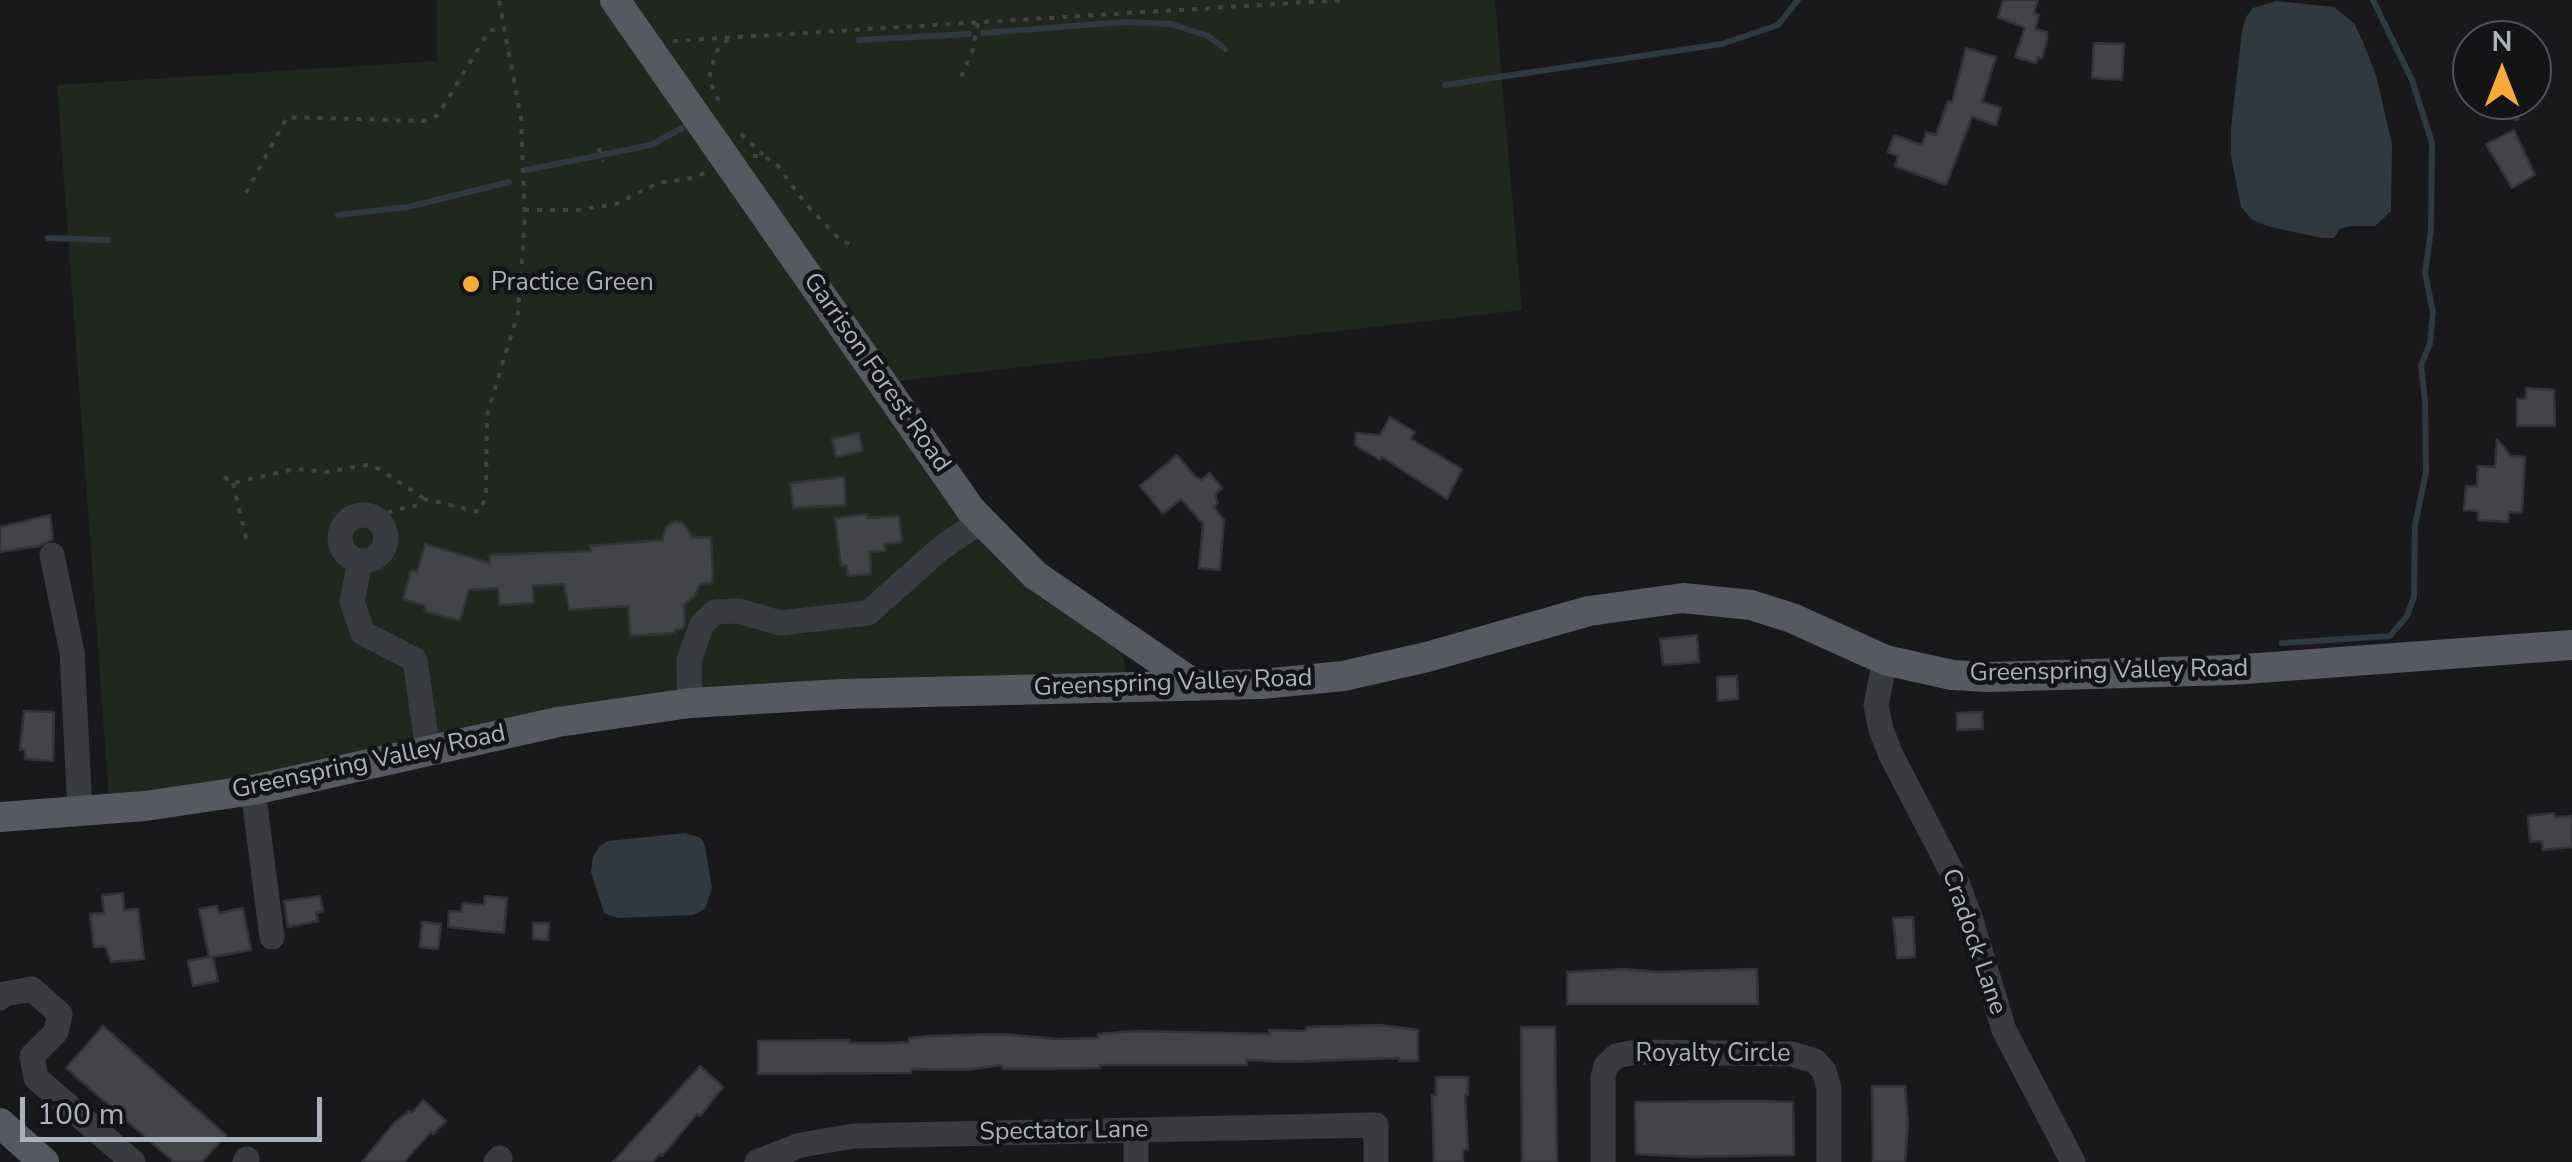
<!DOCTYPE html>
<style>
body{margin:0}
#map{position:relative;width:2572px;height:1162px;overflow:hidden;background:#19191b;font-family:"Nunito Sans",sans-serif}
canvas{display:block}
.north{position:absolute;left:2452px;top:20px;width:100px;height:100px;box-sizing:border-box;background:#141416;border:2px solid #505358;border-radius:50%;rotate:0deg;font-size:28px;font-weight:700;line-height:40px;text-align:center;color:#abb1bb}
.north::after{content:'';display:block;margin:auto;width:35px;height:45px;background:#f6ab36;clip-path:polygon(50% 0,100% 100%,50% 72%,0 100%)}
.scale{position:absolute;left:20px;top:1097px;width:302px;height:45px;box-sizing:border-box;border:5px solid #abb1bb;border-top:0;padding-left:12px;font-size:30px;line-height:35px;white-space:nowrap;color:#abb1bb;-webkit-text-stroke:8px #141416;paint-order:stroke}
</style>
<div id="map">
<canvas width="2572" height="1162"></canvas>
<div class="north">N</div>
<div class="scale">100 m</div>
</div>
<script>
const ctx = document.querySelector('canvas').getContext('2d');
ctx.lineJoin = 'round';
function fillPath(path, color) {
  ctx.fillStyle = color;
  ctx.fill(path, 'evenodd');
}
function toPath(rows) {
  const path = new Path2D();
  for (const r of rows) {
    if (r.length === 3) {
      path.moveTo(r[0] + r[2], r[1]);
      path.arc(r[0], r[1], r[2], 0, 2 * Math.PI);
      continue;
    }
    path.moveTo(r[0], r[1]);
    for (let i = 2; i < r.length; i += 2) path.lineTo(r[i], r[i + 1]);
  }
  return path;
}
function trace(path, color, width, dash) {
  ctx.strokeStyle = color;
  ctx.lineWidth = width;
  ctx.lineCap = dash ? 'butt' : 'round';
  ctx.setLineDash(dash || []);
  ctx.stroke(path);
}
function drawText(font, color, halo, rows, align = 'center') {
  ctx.font = font + ' "Nunito Sans",sans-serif';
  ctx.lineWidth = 9;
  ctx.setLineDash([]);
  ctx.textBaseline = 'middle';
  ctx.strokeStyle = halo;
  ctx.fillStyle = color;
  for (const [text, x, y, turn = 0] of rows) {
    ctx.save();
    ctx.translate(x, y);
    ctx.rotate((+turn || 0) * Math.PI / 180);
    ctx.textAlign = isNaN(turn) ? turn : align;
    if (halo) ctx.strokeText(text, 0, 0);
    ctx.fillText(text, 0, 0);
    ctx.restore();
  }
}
const green = toPath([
 [437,0,1495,0,1522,310,873,384,1123,652,1126,676,842,682,109,799,57,85,437,61]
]);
const water = toPath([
 [2276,1,2334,7,2354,23,2363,42,2376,75,2392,144,2391,211,2375,226,2350,226,2340,229,2334,238,2322,238,2271,227,2252,220,2241,207,2231,156,2231,128,2242,31,2246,17,2253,8],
 [685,833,701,838,705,846,712,888,705,909,693,915,618,918,604,913,591,872,593,856,600,846,608,841]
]);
const stream = toPath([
 [983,33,1125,22,1171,24,1208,36,1225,49],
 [859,40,969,34],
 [1445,85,1722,44,1778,25,1798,0],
 [526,170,651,145,684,127],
 [338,215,408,207,509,182],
 [48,238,108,240],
 [2282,643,2390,636,2407,616,2414,597,2415,525,2426,472,2425,402,2421,365,2430,344,2433,312,2425,273,2431,230,2432,143,2412,80,2373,0]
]);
const building = toPath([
 [2003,0,2038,0,2034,13,2039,15,2035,29,2047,32,2047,41,2042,58,2038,57,2036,63,2015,57,2025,28,1998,17,2003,0],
 [2094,43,2124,44,2122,80,2092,78,2094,43],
 [1966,48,1996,57,1982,102,2001,108,1996,125,1972,117,1946,185,1895,166,1898,156,1888,152,1894,135,1922,145,1926,132,1936,135,1948,101,1952,103,1966,48],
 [2500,100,2521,100,2518,120,2497,116,2500,100],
 [2514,130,2535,175,2512,188,2486,144,2514,130],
 [2526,388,2554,390,2555,426,2517,426,2517,399,2526,399,2526,388],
 [1390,417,1415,432,1411,439,1462,469,1447,499,1382,457,1380,460,1355,445,1356,433,1380,435,1390,417],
 [859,433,863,451,836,457,832,439,859,433],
 [2497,439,2511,456,2525,457,2522,513,2509,512,2508,522,2478,520,2478,511,2464,510,2466,486,2477,486,2478,466,2495,467,2497,439],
 [1177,455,1195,476,1201,480,1210,473,1222,488,1215,494,1218,503,1214,507,1224,520,1220,570,1199,568,1203,524,1181,499,1163,514,1140,486,1177,455],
 [844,477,846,505,793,508,790,483,844,477],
 [867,514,868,518,899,516,902,542,885,544,885,551,870,552,871,574,848,576,847,566,841,566,835,518,867,514],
 [50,515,53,539,39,546,0,552,0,527,50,515],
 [675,521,683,523,693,538,711,537,713,573,712,583,700,584,695,596,684,605,685,623,683,629,675,630,676,633,630,636,628,606,569,610,564,584,533,586,534,603,499,605,498,588,469,590,460,621,424,611,426,606,403,599,411,570,417,572,425,544,490,563,490,555,591,551,590,546,662,540,666,527,675,521],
 [1697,635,1699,662,1663,665,1660,639,1697,635],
 [1737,676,1738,699,1718,701,1717,677,1737,676],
 [24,711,54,712,53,761,25,759,25,750,20,750,24,711],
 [1982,712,1983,729,1957,730,1957,713,1982,712],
 [2554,813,2555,817,2572,816,2572,847,2543,850,2542,841,2530,842,2528,816,2554,813],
 [123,893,124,910,138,909,144,959,111,962,105,946,94,947,90,914,104,913,102,895,123,893],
 [320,896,323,911,316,913,318,921,288,927,284,901,320,896],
 [485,896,507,898,504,933,448,927,449,911,462,912,462,903,484,905,485,896],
 [217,906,219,913,243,908,251,950,213,957,218,981,193,986,188,961,209,957,199,909,217,906],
 [1913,917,1915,957,1897,958,1893,918,1913,917],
 [422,922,441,924,438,949,420,947,422,922],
 [533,923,549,923,548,940,533,939,533,923],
 [1623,969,1660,972,1757,969,1758,1004,1567,1004,1567,972,1623,969],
 [1381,1025,1418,1030,1418,1061,1399,1061,1399,1058,1288,1062,1247,1060,1247,1065,1100,1065,1100,1068,1039,1069,1002,1069,1002,1065,965,1070,911,1069,911,1073,758,1074,758,1041,850,1040,850,1043,891,1043,909,1042,909,1038,928,1036,1002,1034,1057,1039,1098,1038,1098,1034,1136,1031,1270,1034,1269,1030,1306,1031,1306,1027,1381,1025],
 [103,1026,226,1135,202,1162,174,1162,66,1068,103,1026],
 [1521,1027,1555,1027,1557,1162,1522,1162,1521,1027],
 [700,1066,723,1087,700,1116,697,1114,662,1156,660,1154,652,1162,613,1162,700,1066],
 [1436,1077,1468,1077,1468,1095,1465,1095,1468,1150,1463,1150,1463,1162,1434,1162,1432,1095,1436,1095,1436,1077],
 [1872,1086,1905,1086,1908,1123,1905,1162,1873,1162,1872,1086],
 [423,1100,446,1121,433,1134,431,1132,404,1162,362,1162,394,1123,409,1111,412,1113,423,1100],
 [1757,1101,1793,1102,1794,1155,1691,1157,1636,1154,1635,1102,1757,1101]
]);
const path = toPath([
 [673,41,1342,0],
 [961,77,972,53,978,23],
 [719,101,709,80,715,53,728,39],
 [741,134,763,155],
 [599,148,603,162],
 [753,156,764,156,778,166,805,203,841,241,850,244],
 [246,193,287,117,424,121,438,115,489,31,503,27],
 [524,210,577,210,616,204,658,183,693,178,707,172],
 [224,477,233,483,295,469,327,472,366,465,379,469,425,499],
 [233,483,248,546],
 [376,519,392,511,418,505,425,499,479,512,486,497,487,415,518,313,525,218,521,119,499,0]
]);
const minor = toPath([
 [363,538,23],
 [52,555,72,652,80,811],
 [360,561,352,602,363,633,415,660,428,751],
 [1885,660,1876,705,1881,730,1891,755,1956,880,1970,917,2004,1030,2073,1162],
 [690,703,689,660,702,624,715,612,739,611,780,623,868,613,940,549,981,521],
 [253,790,272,937],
 [0,998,4,994,32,989,60,1014,56,1032,32,1056,36,1078,133,1162],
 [1136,1131,1136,1162],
 [245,1162,247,1159],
 [496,1162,500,1158],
 [757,1162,801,1145,854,1136,1376,1125,1376,1162],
 [1603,1162,1603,1077,1606,1066,1616,1056,1636,1052,1792,1054,1815,1061,1824,1071,1829,1088,1829,1162]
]);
const major = toPath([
 [615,0,971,510,1035,575,1197,686],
 [0,817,145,806,253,790,558,722,690,703,842,694,1262,684,1343,676,1427,657,1589,611,1683,598,1751,605,1792,618,1885,660,1952,675,1989,677,2231,670,2572,645],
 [0,1123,44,1162]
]);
const markers = [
 [471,284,10,"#f6ab36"]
];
const poiNames = [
 ["Practice Green",491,284]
];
const streetNames = [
 ["Garrison Forest Road",876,373,55],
 ["Greenspring Valley Road",2109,672,-1],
 ["Greenspring Valley Road",1173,684,-2],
 ["Greenspring Valley Road",369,763,-12],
 ["Cradock Lane",1973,942,71],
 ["Royalty Circle",1713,1055],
 ["Spectator Lane",1064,1132,-1]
];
fillPath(green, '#1f271f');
fillPath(water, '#2e3940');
trace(stream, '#2e3940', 6);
fillPath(building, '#434448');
trace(building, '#333337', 2.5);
trace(path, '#404248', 4, [5, 8]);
trace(minor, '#3a3b41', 25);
trace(major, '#565960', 30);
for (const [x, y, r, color] of markers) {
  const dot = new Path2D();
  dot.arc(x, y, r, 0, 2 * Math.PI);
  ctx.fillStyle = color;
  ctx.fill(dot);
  trace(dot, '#141416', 4);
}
drawText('25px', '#abb1bb', '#141416', poiNames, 'left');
drawText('25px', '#abb1bb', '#141416', streetNames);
</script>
